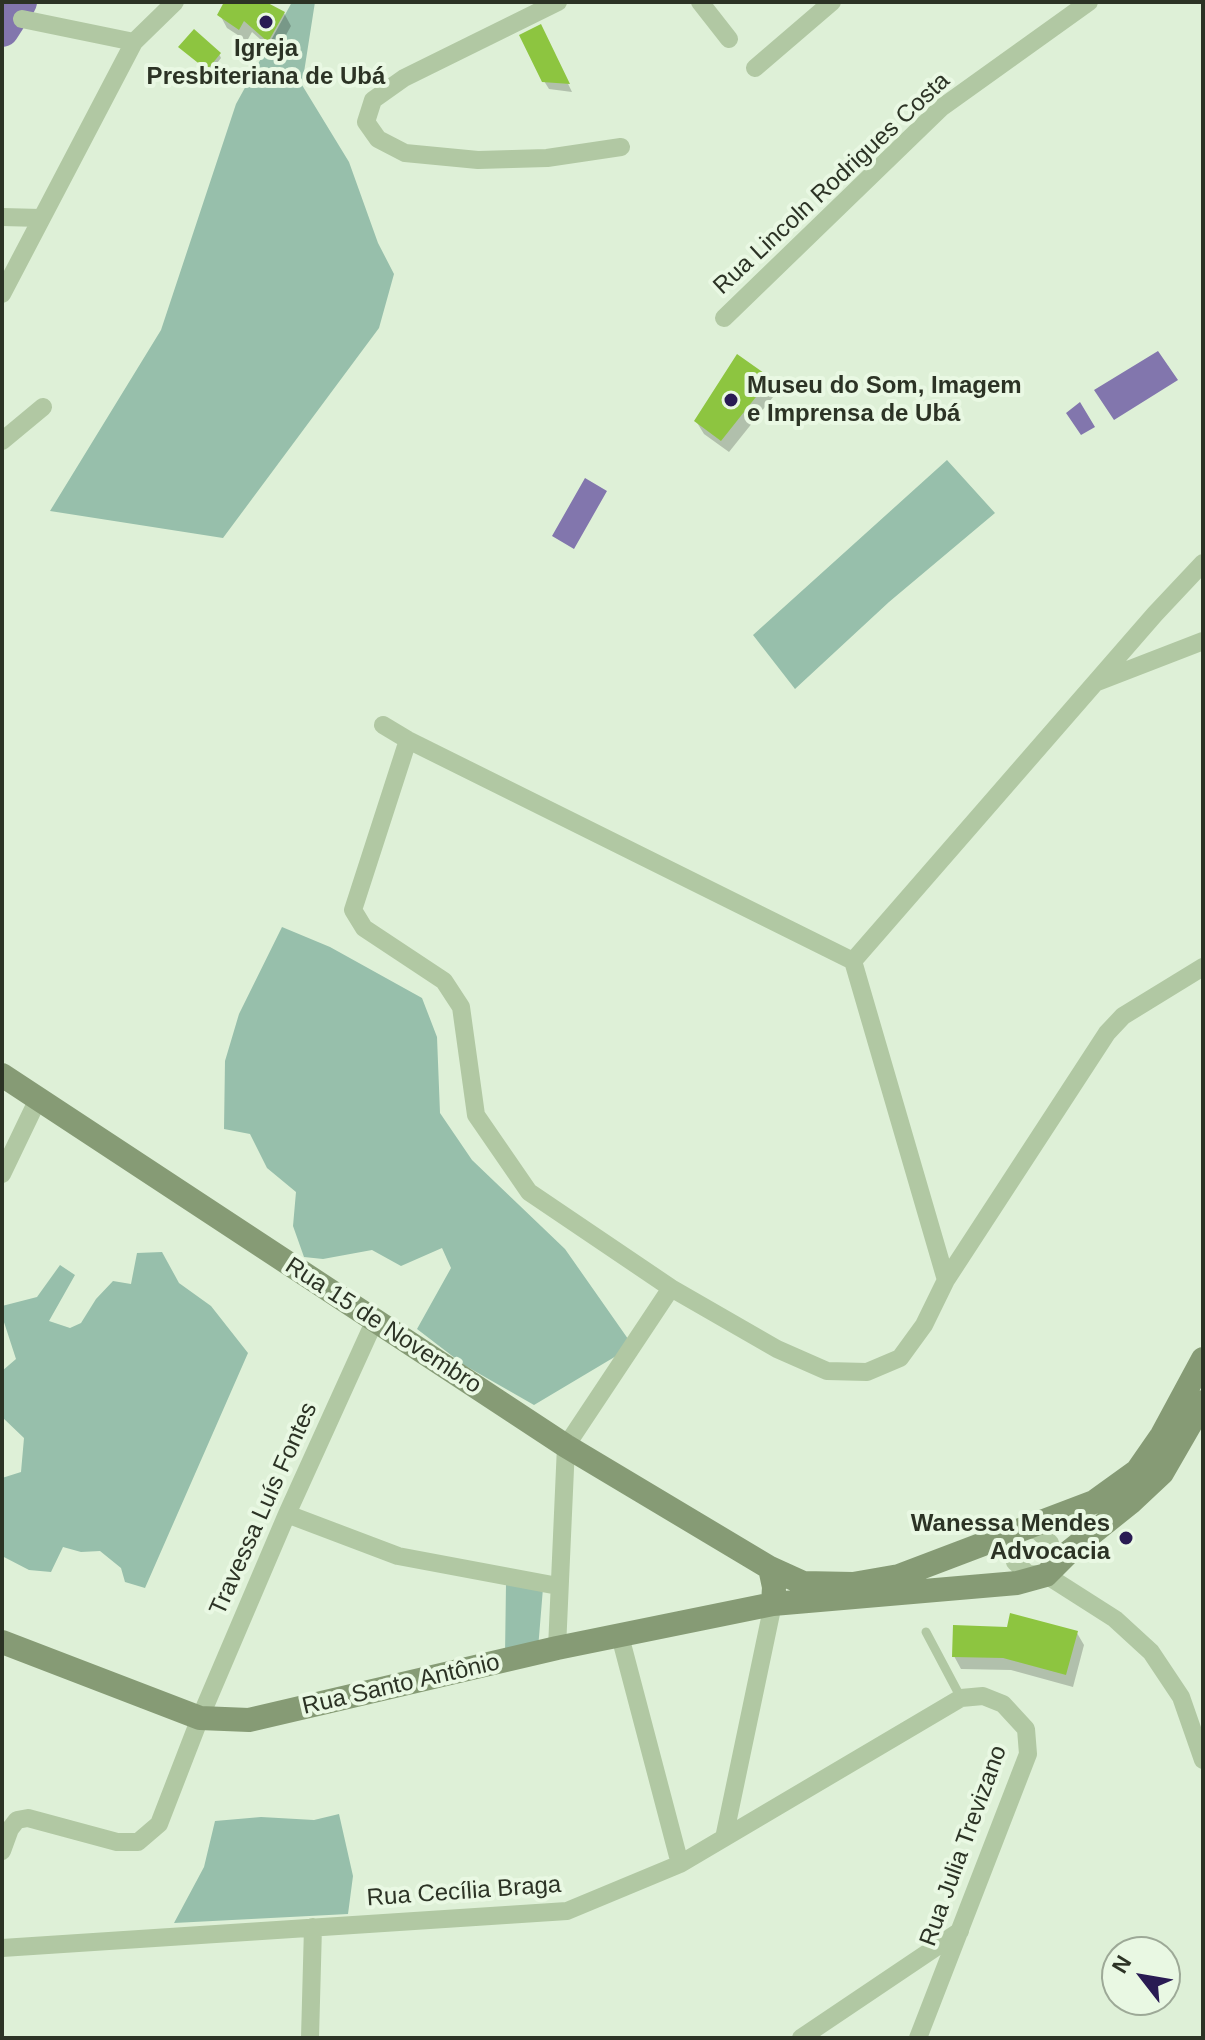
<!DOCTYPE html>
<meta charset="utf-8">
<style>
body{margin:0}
#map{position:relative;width:1205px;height:2040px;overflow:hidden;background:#def0d7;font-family:Helvetica,sans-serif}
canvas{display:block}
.frame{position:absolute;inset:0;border:4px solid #2c3325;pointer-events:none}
.north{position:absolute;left:1101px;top:1936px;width:80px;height:80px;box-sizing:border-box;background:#e9f8e3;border:2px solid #9da997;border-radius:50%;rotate:301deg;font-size:22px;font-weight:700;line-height:32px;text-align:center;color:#2c3325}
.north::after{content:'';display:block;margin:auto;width:28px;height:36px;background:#291b53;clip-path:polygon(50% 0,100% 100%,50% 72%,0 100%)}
</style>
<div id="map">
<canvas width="1205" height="2040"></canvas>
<div class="frame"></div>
<div class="north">N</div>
</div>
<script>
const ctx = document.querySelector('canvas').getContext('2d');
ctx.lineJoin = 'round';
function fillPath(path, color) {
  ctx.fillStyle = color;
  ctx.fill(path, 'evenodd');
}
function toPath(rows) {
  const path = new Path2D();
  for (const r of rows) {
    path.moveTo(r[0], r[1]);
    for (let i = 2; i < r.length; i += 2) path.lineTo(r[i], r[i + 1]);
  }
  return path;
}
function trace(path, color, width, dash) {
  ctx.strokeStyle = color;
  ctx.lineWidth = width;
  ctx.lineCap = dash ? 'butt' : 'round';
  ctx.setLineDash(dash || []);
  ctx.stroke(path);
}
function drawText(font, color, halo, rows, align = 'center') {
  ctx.font = font + ' Helvetica,sans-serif';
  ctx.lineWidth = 8;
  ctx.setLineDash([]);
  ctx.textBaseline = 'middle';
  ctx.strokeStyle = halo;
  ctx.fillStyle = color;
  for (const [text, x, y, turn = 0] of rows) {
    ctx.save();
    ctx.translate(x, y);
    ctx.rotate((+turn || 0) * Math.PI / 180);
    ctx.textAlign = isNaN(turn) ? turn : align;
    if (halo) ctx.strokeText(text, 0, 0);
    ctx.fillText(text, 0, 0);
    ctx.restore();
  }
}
const green = toPath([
 [292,2,315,2,302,85,349,162,378,243,394,274,379,328,223,538,50,511,161,330,236,104],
 [947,460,995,513,889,602,795,689,753,635],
 [282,927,330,947,422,998,437,1037,440,1113,472,1160,565,1249,633,1346,534,1405,464,1365,417,1329,451,1268,442,1248,401,1266,372,1250,323,1259,304,1257,293,1226,296,1192,267,1168,250,1134,224,1129,225,1061,239,1014],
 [162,1252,179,1283,211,1306,248,1353,145,1588,125,1582,121,1568,100,1551,81,1552,63,1547,51,1572,29,1570,2,1556,2,1478,21,1472,24,1438,2,1417,2,1371,16,1359,2,1316,2,1306,37,1297,60,1265,75,1275,49,1321,70,1328,81,1323,96,1299,113,1281,131,1284,137,1253],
 [506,1584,543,1588,538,1649,505,1655],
 [339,1814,353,1876,348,1914,174,1923,204,1867,215,1821,261,1817,314,1820]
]);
const water = toPath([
 [1158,351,1178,380,1114,420,1094,390],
 [1080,402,1095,427,1081,435,1066,413],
 [585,478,607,491,574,549,552,536]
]);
const shadow = toPath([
 [226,2,262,2,284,13,291,26,276,53,252,32,247,41,227,28,220,15],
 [544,34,572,92,549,89,544,81],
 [180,47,219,54,221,58,210,72],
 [770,380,777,392,729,452,704,434,696,421],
 [1077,1633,1084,1645,1073,1687,1011,1670,961,1669,954,1656]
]);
const river = toPath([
 [2,30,20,2]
]);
const building = toPath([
 [224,2,266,2,285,12,268,42,244,21,239,30,217,15],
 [541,24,570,84,542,82,519,35],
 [194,29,221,53,207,70,178,47],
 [737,354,771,378,721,441,694,421],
 [1010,1613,1078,1631,1066,1675,1003,1658,952,1657,953,1625,1007,1627]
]);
const lane = toPath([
 [926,1632,961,1698]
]);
const street = toPath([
 [558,2,404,78,373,100,366,122,378,139,405,153,478,160,547,158,621,147],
 [700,2,729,39],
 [22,19,134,42],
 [755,68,832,2],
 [2,217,41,218],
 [2,294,134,42,175,2],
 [724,318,941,108,1089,2],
 [2,441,43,407],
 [1097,682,1203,641],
 [383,725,408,740,853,961,1155,614,1203,563],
 [408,740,353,910,364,928,444,981,461,1007,476,1115,529,1192,671,1288,777,1349,827,1371,867,1372,900,1358,924,1325,946,1280,1107,1033,1123,1016,1203,967],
 [853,961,946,1280],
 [2,1174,38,1099],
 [287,1514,398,1556,558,1586],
 [1046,1575,1053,1560,1050,1543,1038,1531,1022,1528,1012,1543,1015,1562,1028,1574,1046,1575,1115,1619,1151,1652,1181,1697,1203,1760],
 [620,1636,680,1864],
 [557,1648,566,1446,671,1288],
 [724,1838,773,1604],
 [2,1851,10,1829,17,1820,28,1818,117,1842,138,1842,159,1824,200,1718,287,1514,375,1320],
 [2,1948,567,1911,680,1864,961,1698,983,1696,1003,1704,1026,1729,1028,1754,918,2038],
 [310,2038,313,1927],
 [801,2038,960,1931]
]);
const secondary = toPath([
 [2,1075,566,1446,770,1568,803,1583,853,1584,899,1576,1094,1502,1137,1471,1162,1435,1203,1359],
 [773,1604,1017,1583,1046,1575,1070,1551,1130,1503,1162,1473,1203,1402],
 [2,1642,200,1718,249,1720,557,1648,773,1604,774,1587,770,1568]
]);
const markers = [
 [266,22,8,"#291b53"],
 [731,400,8,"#291b53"],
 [1126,1538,8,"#291b53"]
];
const poiNames = [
 ["Igreja",266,49],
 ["Presbiteriana de Ubá",266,77],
 ["Museu do Som, Imagem",747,386,"left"],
 ["e Imprensa de Ubá",747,414,"left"],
 ["Wanessa Mendes",1110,1524,"right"],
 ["Advocacia",1110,1552,"right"]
];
const streetNames = [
 ["Rua Lincoln Rodrigues Costa",832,184,-43],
 ["Rua 15 de Novembro",383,1326,33],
 ["Travessa Luís Fontes",264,1509,-66],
 ["Rua Santo Antônio",401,1685,-13],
 ["Rua Julia Trevizano",964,1846,-70],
 ["Rua Cecília Braga",464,1892,-4]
];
fillPath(green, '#97bfab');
fillPath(water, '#8276ad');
fillPath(shadow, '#0003');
trace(river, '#8276ad', 34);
fillPath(building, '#8dc540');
trace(lane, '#b1c8a3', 9);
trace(street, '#b1c8a3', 18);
trace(secondary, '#869b75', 24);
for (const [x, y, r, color] of markers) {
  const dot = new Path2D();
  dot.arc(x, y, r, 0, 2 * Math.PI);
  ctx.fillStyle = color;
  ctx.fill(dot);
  trace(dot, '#e9f8e3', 3);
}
drawText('bold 24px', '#2c3325', '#e9f8e3', poiNames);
drawText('24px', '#2c3325', '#e9f8e3', streetNames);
</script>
